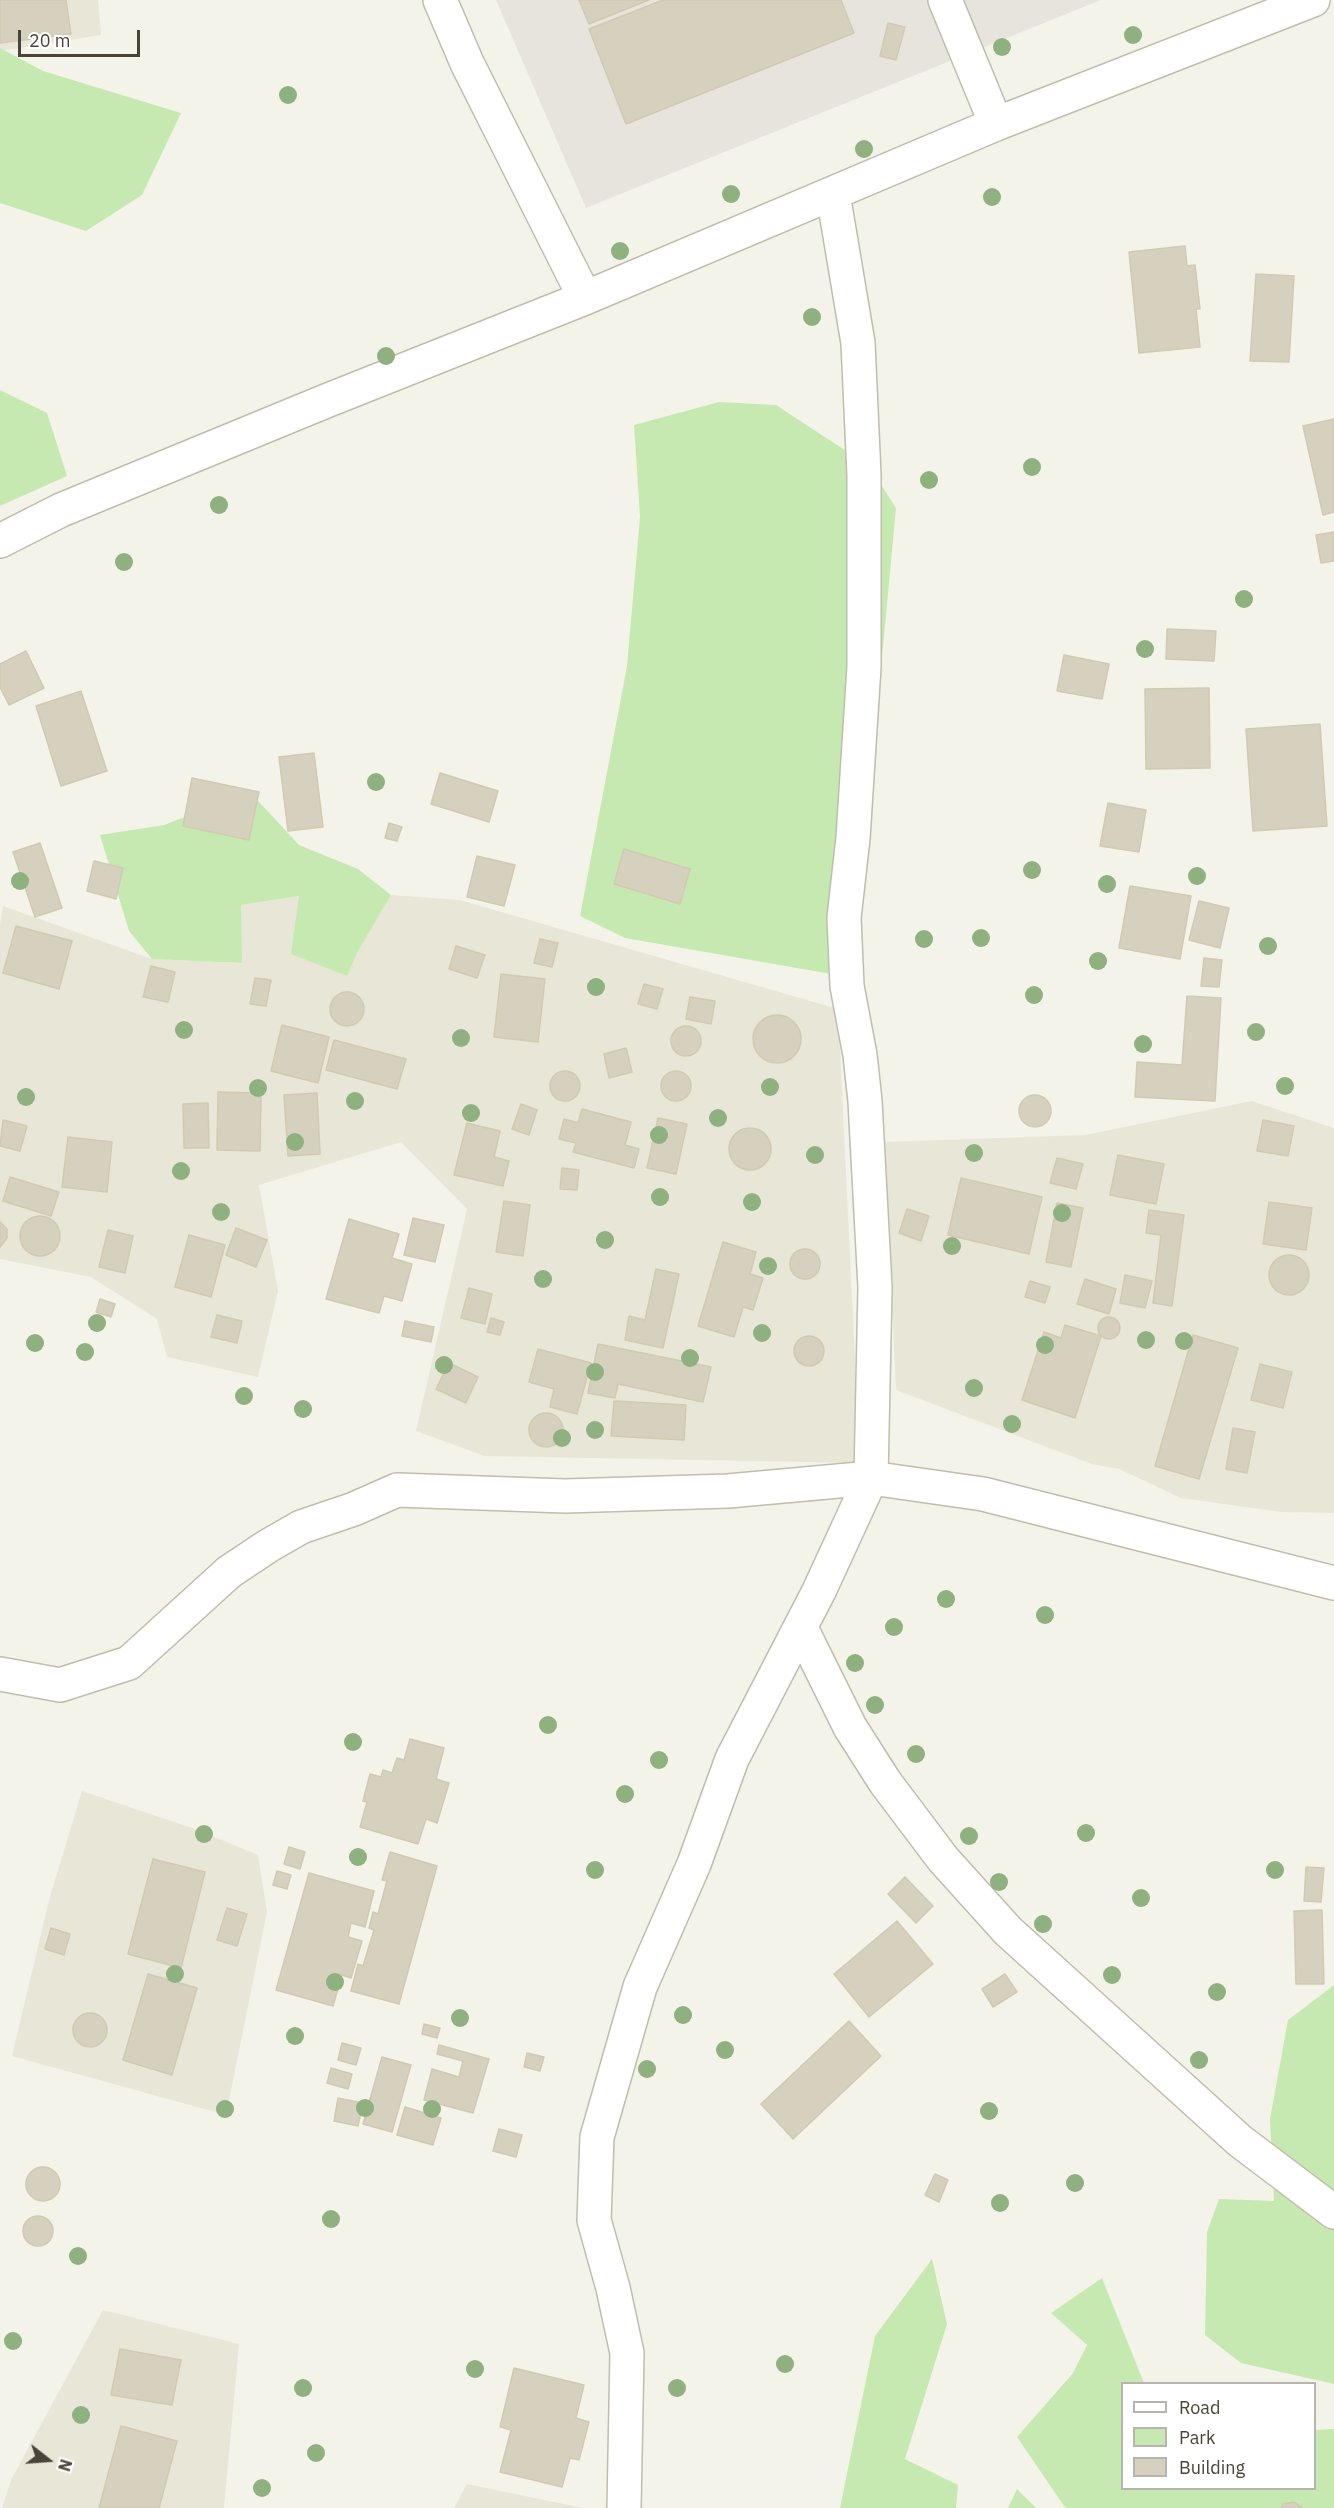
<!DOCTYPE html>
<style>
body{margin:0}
#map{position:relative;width:1334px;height:2508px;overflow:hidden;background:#f4f3e9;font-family:"IBM Plex Sans",sans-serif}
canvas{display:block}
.legend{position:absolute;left:1121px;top:2382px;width:195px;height:108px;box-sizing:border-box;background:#fff;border:2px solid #b6b4af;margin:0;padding:8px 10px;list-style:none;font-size:18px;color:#484437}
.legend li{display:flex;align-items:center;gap:12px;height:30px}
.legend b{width:30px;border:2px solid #b6b4af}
.north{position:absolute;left:18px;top:2430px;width:60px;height:60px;-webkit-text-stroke:4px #fff;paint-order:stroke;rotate:107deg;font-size:16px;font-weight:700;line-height:24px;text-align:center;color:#484437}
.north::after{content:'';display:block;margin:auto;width:21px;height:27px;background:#484437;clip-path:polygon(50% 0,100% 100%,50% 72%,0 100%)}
.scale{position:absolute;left:18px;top:30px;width:122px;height:27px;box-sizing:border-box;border:3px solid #484437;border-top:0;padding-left:8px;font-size:18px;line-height:21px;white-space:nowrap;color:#484437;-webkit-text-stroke:4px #fff;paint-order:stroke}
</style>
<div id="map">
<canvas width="1334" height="2508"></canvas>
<ul class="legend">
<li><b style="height:8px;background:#fff"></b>Road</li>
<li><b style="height:16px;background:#c6e9b1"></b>Park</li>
<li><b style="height:16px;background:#d6d1be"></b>Building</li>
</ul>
<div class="north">N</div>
<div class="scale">20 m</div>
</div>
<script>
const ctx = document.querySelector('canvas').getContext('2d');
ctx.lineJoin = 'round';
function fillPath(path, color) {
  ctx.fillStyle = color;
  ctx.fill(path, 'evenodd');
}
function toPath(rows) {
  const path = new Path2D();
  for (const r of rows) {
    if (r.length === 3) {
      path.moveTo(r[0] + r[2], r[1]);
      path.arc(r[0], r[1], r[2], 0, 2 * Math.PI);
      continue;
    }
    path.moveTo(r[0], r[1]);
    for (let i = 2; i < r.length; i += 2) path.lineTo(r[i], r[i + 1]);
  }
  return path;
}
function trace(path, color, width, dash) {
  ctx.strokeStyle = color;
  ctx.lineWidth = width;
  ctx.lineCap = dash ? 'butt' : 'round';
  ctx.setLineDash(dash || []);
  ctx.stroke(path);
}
const residential = toPath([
 [0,0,98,0,101,35,0,51],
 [391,895,460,900,838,1009,860,1463,485,1456,416,1431,467,1209,401,1142,259,1185,278,1291,258,1377,167,1357,157,1319,91,1277,0,1259,0,924,3,906,152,959,241,963,241,905,299,896,346,976,357,953],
 [1252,1101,1334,1128,1334,1513,1281,1512,1181,1498,1119,1469,1092,1464,896,1390,885,1142,1085,1135],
 [82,1791,198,1830,258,1855,267,1912,226,2115,12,2056,49,1900],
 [103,2310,239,2344,224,2508,2,2508,11,2480],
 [467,2484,583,2508,454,2508]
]);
const industrial = toPath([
 [496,0,1101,0,586,208]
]);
const green = toPath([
 [0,48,43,71,181,113,142,195,86,231,0,203],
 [0,390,47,413,67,476,0,506],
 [719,402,776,405,869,466,896,508,864,850,837,975,625,938,580,916,627,666,640,517,634,425],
 [250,792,299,845,358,869,391,895,357,953,347,976,291,954,299,896,241,905,242,963,152,959,129,931,100,835,164,825],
 [1334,1985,1334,2384,1241,2363,1205,2335,1207,2232,1219,2199,1274,2201,1270,2119,1288,2020],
 [932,2259,947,2324,905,2459,958,2485,956,2508,840,2508,875,2336],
 [1102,2278,1144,2383,1122,2384,1122,2488,1314,2488,1315,2430,1334,2429,1334,2508,1067,2508,1064,2506,1017,2437,1073,2373,1087,2345,1051,2313],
 [1017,2489,1036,2508,1008,2508]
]);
const building = toPath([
 [0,0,66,0,71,34,0,43,0,0],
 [579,0,649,0,589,24,579,0],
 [663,0,841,0,854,33,626,124,589,29,663,0],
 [888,23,905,27,896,60,880,56,888,23],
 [1185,246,1187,266,1195,265,1200,309,1196,309,1200,347,1139,353,1129,252,1185,246],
 [1256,274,1294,276,1289,362,1250,361,1256,274],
 [1334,419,1334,512,1323,515,1303,426,1334,419],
 [1334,532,1334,561,1321,563,1316,535,1334,532],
 [1167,629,1216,631,1214,661,1166,659,1167,629],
 [26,651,44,688,9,705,0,687,0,664,26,651],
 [1064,655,1109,664,1102,699,1057,691,1064,655],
 [1209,688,1210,768,1146,769,1145,689,1209,688],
 [81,691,107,771,61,786,36,706,81,691],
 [1320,724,1327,826,1253,831,1246,729,1320,724],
 [314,753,323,827,288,831,279,757,314,753],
 [440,773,498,791,489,822,431,804,440,773],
 [192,778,259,792,249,840,183,826,192,778],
 [1108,803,1146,810,1139,852,1100,846,1108,803],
 [389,823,402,827,397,841,385,838,389,823],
 [40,843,62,908,35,917,13,852,40,843],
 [624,849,690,869,680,904,614,884,624,849],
 [477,856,515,865,504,906,467,897,477,856],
 [94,861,123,868,116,899,87,891,94,861],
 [1130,886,1191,896,1180,959,1119,948,1130,886],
 [1199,901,1229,908,1220,948,1189,940,1199,901],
 [16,926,72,941,59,989,3,973,16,926],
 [540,939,558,943,552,967,534,963,540,939],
 [456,946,485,955,477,978,449,969,456,946],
 [1204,958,1222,960,1219,987,1201,986,1204,958],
 [151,966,175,972,168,1002,143,997,151,966],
 [501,974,545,979,538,1042,494,1037,501,974],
 [255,978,271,980,266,1006,250,1004,255,978],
 [644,984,663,989,657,1009,638,1004,644,984],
 [347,1009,17],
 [1187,996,1221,998,1215,1101,1135,1097,1137,1062,1182,1065,1187,996],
 [690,997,715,1001,711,1024,686,1019,690,997],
 [777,1039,24],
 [282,1025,329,1037,318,1083,271,1071,282,1025],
 [686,1041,15],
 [334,1040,406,1059,397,1089,326,1070,334,1040],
 [626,1048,632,1072,609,1078,604,1054,626,1048],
 [676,1086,15],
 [565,1086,15],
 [218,1092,261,1093,260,1151,217,1150,218,1092],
 [317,1093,320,1154,288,1156,284,1095,317,1093],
 [1035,1111,16],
 [208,1103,209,1148,184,1148,183,1104,208,1103],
 [521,1104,537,1110,529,1135,512,1129,521,1104],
 [582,1109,631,1122,625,1145,639,1149,634,1168,573,1152,576,1143,559,1139,564,1119,578,1123,582,1109],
 [658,1118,687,1124,676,1174,647,1168,658,1118],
 [3,1120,27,1126,20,1151,0,1146,3,1120],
 [1263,1120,1294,1126,1288,1156,1257,1151,1263,1120],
 [467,1123,500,1131,494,1157,509,1161,503,1186,454,1175,467,1123],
 [750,1149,21],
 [68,1137,112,1142,107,1192,62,1187,68,1137],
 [1118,1155,1164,1164,1156,1204,1110,1195,1118,1155],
 [1057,1158,1083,1164,1076,1189,1050,1183,1057,1158],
 [562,1168,579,1170,577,1190,560,1189,562,1168],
 [10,1177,59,1192,51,1216,3,1201,10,1177],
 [961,1178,1042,1197,1029,1254,948,1235,961,1178],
 [504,1201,530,1205,523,1256,496,1252,504,1201],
 [1269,1202,1312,1208,1306,1250,1263,1244,1269,1202],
 [1057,1203,1083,1208,1071,1267,1046,1262,1057,1203],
 [907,1209,929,1216,921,1241,899,1233,907,1209],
 [1149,1210,1184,1215,1172,1306,1153,1303,1161,1235,1146,1233,1149,1210],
 [40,1236,20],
 [413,1218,444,1225,435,1262,404,1255,413,1218],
 [349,1219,399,1234,392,1258,412,1264,402,1301,384,1296,379,1313,326,1299,349,1219],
 [0,1222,7,1229,7,1238,0,1247,0,1222],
 [236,1228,267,1240,256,1267,226,1255,236,1228],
 [108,1230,133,1236,125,1273,99,1267,108,1230],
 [189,1235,225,1245,211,1297,175,1287,189,1235],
 [723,1242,756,1252,750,1274,763,1278,753,1310,743,1307,734,1337,698,1326,723,1242],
 [805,1264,15],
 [1289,1275,20],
 [656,1269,679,1274,663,1348,625,1340,629,1316,645,1320,656,1269],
 [1125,1275,1152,1281,1145,1308,1120,1303,1125,1275],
 [1085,1279,1116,1289,1109,1314,1077,1304,1085,1279],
 [1030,1281,1050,1287,1045,1303,1025,1297,1030,1281],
 [469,1288,492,1294,485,1324,461,1318,469,1288],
 [100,1299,115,1304,111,1317,96,1312,100,1299],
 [217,1315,242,1321,237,1343,211,1337,217,1315],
 [1109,1328,11],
 [491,1318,504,1322,500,1335,487,1332,491,1318],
 [405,1321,434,1327,431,1342,402,1336,405,1321],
 [1065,1325,1101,1336,1075,1418,1022,1400,1044,1332,1061,1338,1065,1325],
 [1193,1335,1238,1348,1199,1479,1155,1466,1193,1335],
 [809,1351,15],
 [598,1344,711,1367,703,1402,618,1384,615,1398,588,1393,598,1344],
 [538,1349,591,1363,577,1414,550,1407,554,1389,529,1382,538,1349],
 [449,1363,478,1377,466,1403,436,1389,449,1363],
 [1260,1364,1292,1372,1283,1408,1251,1400,1260,1364],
 [614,1401,686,1405,684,1440,611,1436,614,1401],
 [546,1430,17],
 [1233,1428,1255,1432,1247,1473,1226,1469,1233,1428],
 [410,1739,444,1748,436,1779,449,1783,437,1823,426,1819,418,1844,360,1827,367,1802,363,1801,370,1774,381,1777,383,1770,392,1773,397,1758,404,1760,410,1739],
 [289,1847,305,1852,300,1869,284,1864,289,1847],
 [390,1852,437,1866,399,2004,351,1991,358,1964,363,1966,374,1930,369,1928,373,1912,378,1914,387,1881,382,1880,390,1852],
 [153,1859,205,1872,181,1968,128,1954,153,1859],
 [1306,1867,1324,1868,1321,1902,1304,1901,1306,1867],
 [277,1871,291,1875,287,1889,273,1885,277,1871],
 [309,1873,374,1891,365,1927,351,1923,348,1937,362,1941,351,1978,342,1975,333,2006,276,1990,309,1873],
 [905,1877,933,1906,916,1923,888,1894,905,1877],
 [227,1908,247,1914,237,1946,217,1940,227,1908],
 [1322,1910,1324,1984,1296,1984,1294,1911,1322,1910],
 [897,1921,933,1964,869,2017,834,1974,897,1921],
 [51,1928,70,1934,64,1955,45,1949,51,1928],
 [148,1974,197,1988,172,2075,123,2060,148,1974],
 [1005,1974,1017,1992,993,2007,982,1989,1005,1974],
 [90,2030,17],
 [849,2021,881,2056,793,2139,761,2104,849,2021],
 [424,2024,440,2028,437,2038,422,2034,424,2024],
 [342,2043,361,2048,356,2065,338,2060,342,2043],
 [439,2045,489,2059,473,2113,424,2100,432,2069,459,2077,463,2061,437,2054,439,2045],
 [527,2053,544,2057,540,2071,524,2067,527,2053],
 [382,2057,411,2065,392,2132,363,2124,382,2057],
 [331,2068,352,2074,348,2089,327,2083,331,2068],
 [338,2098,363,2103,358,2126,334,2121,338,2098],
 [405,2107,441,2118,433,2145,397,2135,405,2107],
 [499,2129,522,2135,516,2157,493,2151,499,2129],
 [43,2184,17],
 [935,2174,948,2180,939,2202,925,2195,935,2174],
 [38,2231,15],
 [120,2349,181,2360,172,2405,111,2395,120,2349],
 [514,2368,584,2385,576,2418,589,2422,579,2460,570,2458,562,2487,500,2472,511,2430,500,2427,514,2368],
 [121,2426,177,2441,159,2508,99,2508,121,2426],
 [1294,2502,1303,2508,1281,2508,1283,2504,1294,2502]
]);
const minor = toPath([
 [440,0,467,63,585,298],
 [945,0,996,124],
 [0,541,61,510,326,401,585,298,996,124,1313,0],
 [801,1628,850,1727,885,1782,943,1859,1008,1931,1240,2141,1334,2212],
 [0,1674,60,1685,129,1663,229,1572,268,1546,301,1527,354,1509,397,1490,565,1496,728,1491,871,1478,983,1494,1334,1583],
 [624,2508,627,2353,613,2288,594,2220,597,2137,640,1987,694,1864,732,1759,819,1591,871,1478,875,1287,865,1101,860,1055,847,986,844,918,853,838,864,667,864,475,858,343,833,194]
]);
const trees = [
 [1133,35],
 [1002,47],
 [288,95],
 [864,149],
 [731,194],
 [992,197],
 [620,251],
 [812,317],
 [386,356],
 [1032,467],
 [929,480],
 [219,505],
 [124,562],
 [1244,599],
 [1145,649],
 [376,782],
 [1032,870],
 [1197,876],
 [20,881],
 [1107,884],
 [981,938],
 [924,939],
 [1268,946],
 [1098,961],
 [596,987],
 [1034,995],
 [184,1030],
 [1256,1032],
 [461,1038],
 [1143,1044],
 [1285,1086],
 [770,1087],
 [258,1088],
 [26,1097],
 [355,1101],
 [471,1113],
 [718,1118],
 [659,1135],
 [295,1142],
 [974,1153],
 [815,1155],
 [181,1171],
 [660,1197],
 [752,1202],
 [221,1212],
 [1062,1213],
 [605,1240],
 [952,1246],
 [768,1266],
 [543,1279],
 [97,1323],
 [762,1333],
 [1146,1340],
 [1184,1341],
 [35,1343],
 [1045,1345],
 [85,1352],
 [690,1358],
 [444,1365],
 [595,1372],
 [974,1388],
 [244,1396],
 [303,1409],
 [1012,1424],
 [595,1430],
 [562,1438],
 [946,1599],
 [1045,1615],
 [894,1627],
 [855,1663],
 [875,1705],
 [548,1725],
 [353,1742],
 [916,1754],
 [659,1760],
 [625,1794],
 [1086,1833],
 [204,1834],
 [969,1836],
 [358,1857],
 [595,1870],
 [1275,1870],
 [999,1882],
 [1141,1898],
 [1043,1924],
 [175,1974],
 [1112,1975],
 [335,1982],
 [1217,1992],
 [683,2015],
 [460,2018],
 [295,2036],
 [725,2050],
 [1199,2060],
 [647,2069],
 [365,2108],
 [225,2109],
 [432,2109],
 [989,2111],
 [1075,2183],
 [1000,2203],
 [331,2219],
 [78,2256],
 [13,2341],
 [785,2364],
 [475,2369],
 [303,2388],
 [677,2388],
 [81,2415],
 [316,2453],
 [262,2488]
];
fillPath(residential, '#e8e6d7');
fillPath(industrial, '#e7e4dd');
fillPath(green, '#c6e9b1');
fillPath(building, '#d6d1be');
trace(building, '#d1cab1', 1.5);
trace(minor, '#c0bdab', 36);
trace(minor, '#fff', 33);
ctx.fillStyle = '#8eb17f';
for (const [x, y] of trees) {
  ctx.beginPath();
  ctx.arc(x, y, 9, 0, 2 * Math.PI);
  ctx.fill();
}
</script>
